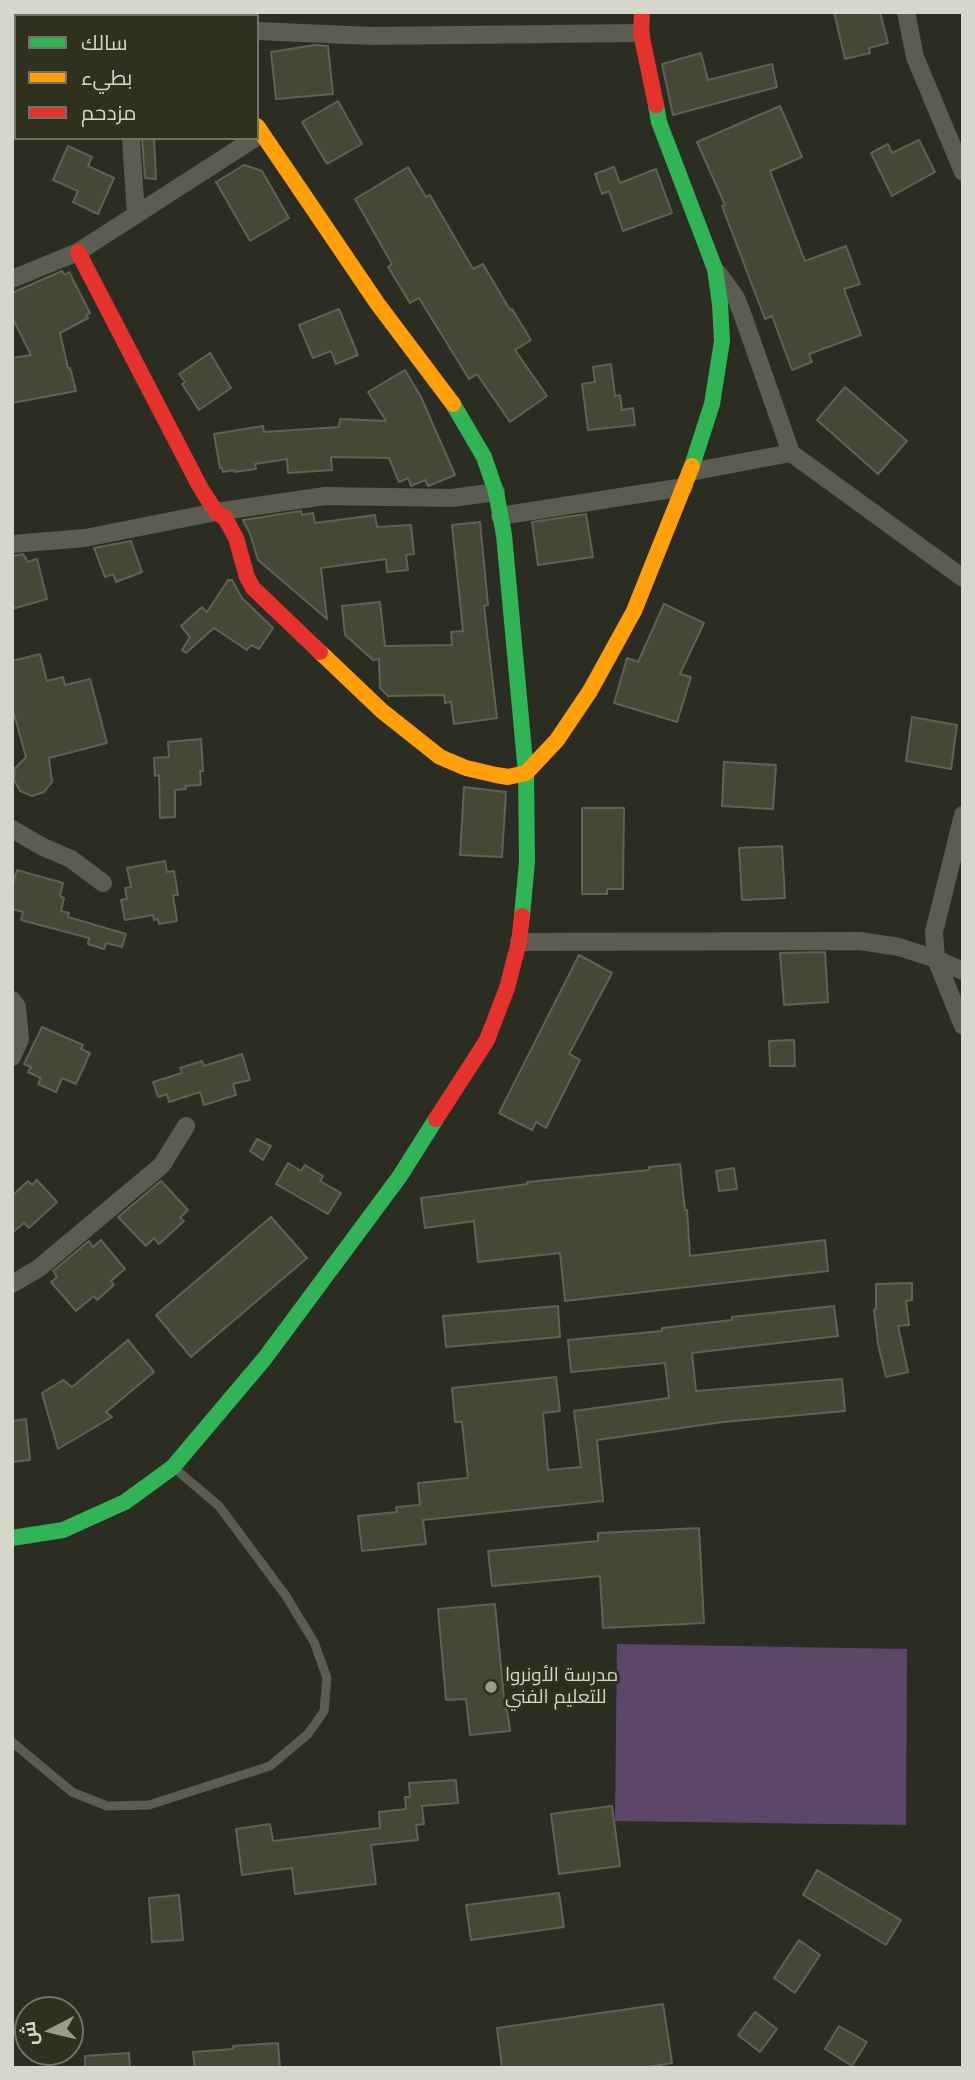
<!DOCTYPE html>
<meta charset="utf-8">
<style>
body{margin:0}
#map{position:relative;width:975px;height:2080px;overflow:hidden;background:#2c2d22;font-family:Arial,Cairo,sans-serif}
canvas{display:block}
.frame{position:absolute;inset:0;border:14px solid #d5d7cb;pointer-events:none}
.legend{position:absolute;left:14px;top:14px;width:245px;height:126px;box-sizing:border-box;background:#2f311e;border:2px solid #717363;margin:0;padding:9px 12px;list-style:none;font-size:21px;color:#d5d7cb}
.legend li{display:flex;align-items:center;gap:14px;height:35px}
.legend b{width:35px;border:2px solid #717363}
.north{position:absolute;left:14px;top:1996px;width:70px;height:70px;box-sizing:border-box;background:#2f311e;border:2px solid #717363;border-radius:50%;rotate:263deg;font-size:19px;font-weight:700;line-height:28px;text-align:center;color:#d5d7cb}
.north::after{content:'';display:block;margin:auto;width:24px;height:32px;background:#9a9c90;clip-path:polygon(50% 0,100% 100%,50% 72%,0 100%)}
</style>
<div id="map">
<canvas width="975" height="2080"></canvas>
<div class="frame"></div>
<ul class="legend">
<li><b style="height:9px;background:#30b455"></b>سالك</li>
<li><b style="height:9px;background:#ff9f0a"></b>بطيء</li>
<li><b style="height:9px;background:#e5322d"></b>مزدحم</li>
</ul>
<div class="north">ش</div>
</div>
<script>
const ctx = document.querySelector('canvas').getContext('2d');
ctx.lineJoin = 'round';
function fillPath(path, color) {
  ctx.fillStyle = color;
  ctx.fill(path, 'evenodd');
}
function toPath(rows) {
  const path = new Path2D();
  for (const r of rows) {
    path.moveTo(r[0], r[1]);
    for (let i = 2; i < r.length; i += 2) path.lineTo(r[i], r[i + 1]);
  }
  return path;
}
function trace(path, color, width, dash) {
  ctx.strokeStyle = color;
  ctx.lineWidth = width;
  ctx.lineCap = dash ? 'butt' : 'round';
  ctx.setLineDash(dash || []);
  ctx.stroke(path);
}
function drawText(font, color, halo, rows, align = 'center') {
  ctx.font = font + ' Arial,Cairo,sans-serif';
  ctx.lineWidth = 6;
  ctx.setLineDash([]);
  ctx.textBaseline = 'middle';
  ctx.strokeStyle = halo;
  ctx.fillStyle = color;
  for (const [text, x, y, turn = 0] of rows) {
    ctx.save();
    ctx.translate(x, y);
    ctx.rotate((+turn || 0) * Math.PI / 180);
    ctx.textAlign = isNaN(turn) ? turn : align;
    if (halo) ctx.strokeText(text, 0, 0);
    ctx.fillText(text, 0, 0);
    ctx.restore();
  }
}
const green = toPath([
 [617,1644,907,1649,906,1825,615,1821]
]);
const building = toPath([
 [834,12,880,12,888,43,869,48,870,53,845,59,834,12],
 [315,45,328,46,333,94,276,99,271,52,315,45],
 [701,53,708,80,772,64,777,87,673,115,662,64,701,53],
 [338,101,362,144,327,164,302,122,338,101],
 [780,106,802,157,770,171,805,261,846,246,860,284,844,289,861,335,809,354,812,362,792,370,772,316,765,319,722,206,725,205,697,142,780,106],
 [142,138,154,138,156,179,145,178,142,138],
 [919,140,935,172,892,196,871,153,888,144,892,153,919,140],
 [68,146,92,157,88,166,114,178,98,214,73,202,78,191,53,180,68,146],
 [244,165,262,171,289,218,250,241,216,182,244,165],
 [408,167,426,197,430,195,473,269,483,264,510,310,512,309,531,340,515,350,547,396,510,422,477,374,469,379,419,298,410,303,388,267,392,264,355,199,408,167],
 [614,167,620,183,656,169,672,213,623,231,609,191,602,194,595,174,614,167],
 [62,271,65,275,69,272,90,313,86,315,88,318,60,333,68,368,70,368,76,391,12,403,12,358,31,355,12,317,12,293,62,271],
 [339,309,358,355,336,364,331,351,313,358,299,325,339,309],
 [210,353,231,388,199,410,182,384,185,382,179,374,210,353],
 [611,364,615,396,620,395,622,410,633,408,635,425,588,430,582,384,595,382,593,367,611,364],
 [405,370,421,397,455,475,428,486,425,480,411,486,408,478,399,482,389,458,331,457,332,470,288,473,287,459,255,464,256,469,234,472,234,470,223,472,222,468,220,468,214,434,263,426,264,432,339,427,340,419,386,421,368,392,405,370],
 [845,387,907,441,878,474,817,420,845,387],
 [301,511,302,515,313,513,315,523,375,515,377,527,411,525,414,554,406,555,408,570,387,572,386,559,321,568,327,619,258,560,250,534,243,520,301,511],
 [586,514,593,557,538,565,532,522,586,514],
 [480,522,488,605,484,606,497,718,454,724,451,702,445,703,444,695,388,696,380,688,379,659,373,660,345,635,342,606,380,602,385,646,452,645,451,632,463,631,452,525,480,522],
 [131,541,142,572,116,582,113,574,105,577,94,548,131,541],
 [23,554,28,562,37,559,47,599,12,609,12,556,23,554],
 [228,580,232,580,242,598,273,628,259,649,251,645,247,650,214,628,186,653,182,650,190,637,181,626,202,607,207,612,228,580],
 [664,604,704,623,680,674,691,677,677,722,614,703,627,658,638,662,664,604],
 [40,654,47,681,63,677,65,685,90,679,107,743,49,758,52,782,44,792,32,796,20,791,14,780,15,768,26,757,12,707,12,661,40,654],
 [912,717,957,725,951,769,906,761,912,717],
 [201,739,203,771,200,771,201,785,185,786,186,789,175,790,175,817,160,818,159,775,155,776,154,758,169,757,168,742,201,739],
 [724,762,776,765,773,809,722,806,724,762],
 [464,787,506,792,502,857,460,855,464,787],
 [582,808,624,808,623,889,607,889,607,894,582,894,582,808],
 [782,846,785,898,742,900,739,848,782,846],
 [165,861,167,872,174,871,178,895,173,895,177,921,159,924,158,919,154,920,153,915,125,920,121,900,127,899,125,888,131,887,127,868,165,861],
 [17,870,63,883,60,896,64,898,61,911,69,913,68,917,126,934,122,947,106,943,104,949,88,944,89,938,21,920,23,912,12,909,12,887,17,870],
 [825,952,828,1002,784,1005,780,953,825,952],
 [579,955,612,973,569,1054,580,1060,546,1128,536,1122,532,1130,499,1113,579,955],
 [42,1027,83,1045,81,1049,90,1053,76,1084,62,1078,56,1092,38,1084,41,1078,28,1072,31,1067,24,1064,42,1027],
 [794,1040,795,1066,770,1066,769,1041,794,1040],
 [242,1054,250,1080,233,1084,236,1095,204,1105,200,1092,169,1102,167,1094,158,1097,153,1082,182,1073,180,1068,202,1061,204,1066,242,1054],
 [257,1139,271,1146,263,1160,250,1151,257,1139],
 [288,1163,301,1171,305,1165,323,1176,320,1181,341,1193,328,1214,276,1184,288,1163],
 [680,1164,685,1210,687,1210,690,1256,825,1240,828,1271,565,1301,560,1253,478,1262,474,1221,425,1228,421,1198,528,1184,527,1182,649,1170,649,1167,680,1164],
 [734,1168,737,1189,719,1191,716,1171,734,1168],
 [37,1180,57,1202,29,1228,24,1223,12,1233,12,1196,28,1181,32,1185,37,1180],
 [161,1181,188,1210,180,1218,184,1221,159,1244,154,1238,146,1246,118,1217,161,1181],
 [271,1217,307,1258,191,1357,156,1315,271,1217],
 [101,1240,125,1269,111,1281,114,1285,97,1300,94,1296,76,1311,51,1282,57,1277,53,1271,89,1241,93,1247,101,1240],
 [912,1283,912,1300,906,1301,909,1325,898,1326,908,1372,886,1377,878,1344,874,1310,876,1309,876,1284,912,1283],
 [558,1306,560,1337,446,1347,443,1316,558,1306],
 [834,1306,838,1336,692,1353,696,1391,842,1379,845,1411,723,1422,597,1440,603,1501,423,1520,426,1544,362,1551,358,1516,397,1512,396,1507,420,1505,418,1483,468,1478,462,1422,455,1422,452,1388,556,1377,560,1411,543,1413,548,1470,581,1467,574,1411,669,1398,665,1363,571,1372,568,1340,662,1331,662,1328,732,1320,732,1317,834,1306],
 [128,1340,154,1372,106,1412,112,1417,58,1449,42,1393,63,1380,72,1387,128,1340],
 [26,1419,30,1460,12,1462,12,1421,26,1419],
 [699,1528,704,1623,603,1628,600,1576,492,1586,488,1551,598,1541,598,1533,699,1528],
 [495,1604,505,1709,507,1709,510,1731,470,1735,466,1699,446,1700,438,1609,495,1604],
 [456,1780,458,1803,422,1806,424,1824,416,1825,418,1840,371,1845,376,1884,295,1894,292,1868,242,1875,236,1829,270,1824,273,1841,380,1828,379,1812,406,1809,405,1797,410,1797,409,1783,456,1780],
 [612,1806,620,1866,559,1874,551,1814,612,1806],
 [817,1870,901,1920,886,1945,803,1895,817,1870],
 [559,1893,564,1927,471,1940,466,1905,559,1893],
 [179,1895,183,1940,152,1942,149,1898,179,1895],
 [799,1940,820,1955,795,1993,774,1978,799,1940],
 [663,2004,672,2063,643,2068,502,2068,497,2028,663,2004],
 [755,2012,777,2029,760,2052,738,2035,755,2012],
 [839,2026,867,2042,852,2066,825,2049,839,2026],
 [278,2043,280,2068,195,2068,193,2052,233,2049,233,2046,278,2043],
 [129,2053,130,2068,85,2068,85,2056,129,2053]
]);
const lane = toPath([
 [12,1742,72,1792,107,1806,149,1805,270,1766,308,1734,324,1711,327,1678,314,1642,286,1596,219,1506,173,1467]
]);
const street = toPath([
 [906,12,915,57,963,172],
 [147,16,149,12],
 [257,31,371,36,641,33],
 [131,138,136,215],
 [718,273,736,298,742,313,791,453],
 [12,279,78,252,255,138],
 [690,472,791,453,963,578],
 [500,516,684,487],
 [12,544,85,538,216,512,325,496,452,498,496,492],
 [963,815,934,932,936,959,963,1026],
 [12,829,41,846,71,859,103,883],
 [519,942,860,941,899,947,936,959,963,971],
 [12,1000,17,1007,20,1039,12,1057],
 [12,1284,39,1268,162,1165,186,1126]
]);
const fast = toPath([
 [249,16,250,12],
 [656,105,659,122,715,269,720,304,722,341,712,404,692,466],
 [453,404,484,457,496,492,504,535,526,773,527,862,522,916],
 [12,1538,63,1530,125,1502,173,1467,265,1358,400,1176,436,1119]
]);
const slow = toPath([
 [257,126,377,303,453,404],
 [320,652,382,711,440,757,466,768,496,775,508,777,526,773,557,740,590,691,634,611,692,466]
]);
const jam = toPath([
 [642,12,641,33,656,105],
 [78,252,200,487,216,512,225,518,236,538,247,577,253,588,320,652],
 [436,1119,487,1040,507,988,519,942,522,916]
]);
const markers = [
 [491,1687,7,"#9a9c90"]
];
const poiNames = [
 ["مدرسة الأونروا",505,1676],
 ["للتعليم الفني",505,1698]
];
fillPath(green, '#5c476a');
fillPath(building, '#464735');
trace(building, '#606157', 2);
trace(lane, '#5c5d51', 9);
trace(street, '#5c5d51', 18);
trace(fast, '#30b455', 16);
trace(slow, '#ff9f0a', 16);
trace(jam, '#e5322d', 16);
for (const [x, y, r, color] of markers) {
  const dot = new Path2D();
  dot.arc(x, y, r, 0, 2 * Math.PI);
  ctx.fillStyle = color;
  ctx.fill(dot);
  trace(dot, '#2f311e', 2.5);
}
drawText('19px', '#d5d7cb', '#2f311e', poiNames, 'left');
</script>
